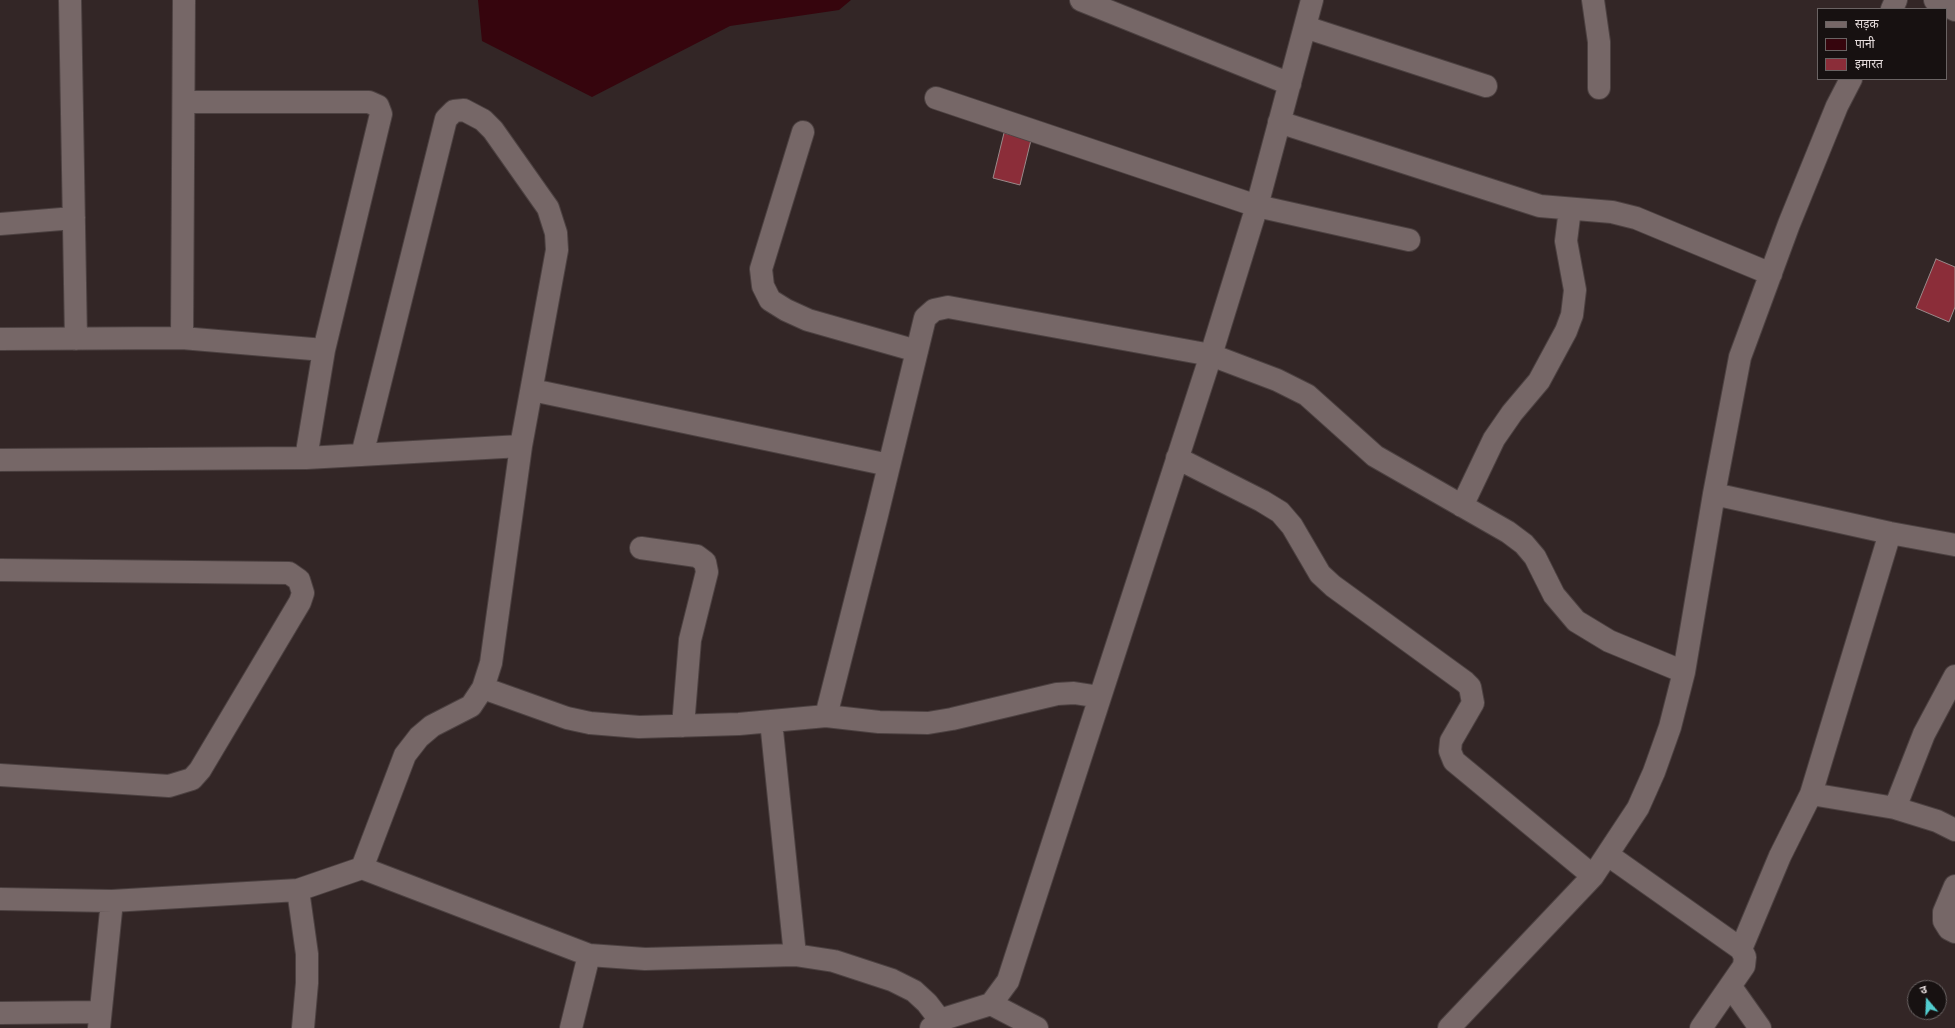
<!DOCTYPE html>
<meta charset="utf-8">
<style>
body{margin:0}
#map{position:relative;width:1955px;height:1028px;overflow:hidden;background:#332626;font-family:Inter,"Noto Sans Devanagari",sans-serif}
canvas{display:block}
.legend{position:absolute;left:1817px;top:8px;width:130px;height:72px;box-sizing:border-box;background:#171111;border:1px solid #6a6363;margin:0;padding:5px 7px;list-style:none;font-size:12px;color:#e7dede}
.legend li{display:flex;align-items:center;gap:8px;height:20px}
.legend b{width:20px;border:1px solid #6a6363}
.north{position:absolute;left:1907px;top:980px;width:40px;height:40px;box-sizing:border-box;background:#171111;border:1px solid #6a6363;border-radius:50%;rotate:341deg;font-size:11px;font-weight:700;line-height:16px;text-align:center;color:#e7dede}
.north::after{content:'';display:block;margin:auto;width:14px;height:18px;background:#52cdcf;clip-path:polygon(50% 0,100% 100%,50% 72%,0 100%)}
</style>
<div id="map">
<canvas width="1955" height="1028"></canvas>
<ul class="legend">
<li><b style="height:5px;background:#766767"></b>सड़क</li>
<li><b style="height:11px;background:#36050d"></b>पानी</li>
<li><b style="height:11px;background:#8b2d39"></b>इमारत</li>
</ul>
<div class="north">उ</div>
</div>
<script>
const ctx = document.querySelector('canvas').getContext('2d');
ctx.lineJoin = 'round';
function fillPath(path, color) {
  ctx.fillStyle = color;
  ctx.fill(path, 'evenodd');
}
function toPath(rows) {
  const path = new Path2D();
  for (const r of rows) {
    path.moveTo(r[0], r[1]);
    for (let i = 2; i < r.length; i += 2) path.lineTo(r[i], r[i + 1]);
  }
  return path;
}
function trace(path, color, width, dash) {
  ctx.strokeStyle = color;
  ctx.lineWidth = width;
  ctx.lineCap = dash ? 'butt' : 'round';
  ctx.setLineDash(dash || []);
  ctx.stroke(path);
}
const water = toPath([
 [478,0,851,0,839,10,730,26,592,97,482,41]
]);
const building = toPath([
 [1004,133,1031,140,1020,185,993,178,1004,133],
 [1936,259,1955,267,1955,307,1949,322,1916,308,1936,259]
]);
const minor = toPath([
 [70,0,76,339],
 [1081,0,1290,84],
 [1593,0,1599,42,1599,88],
 [1935,0,1955,10],
 [1892,9,1896,0],
 [1305,27,1486,86],
 [936,98,1257,206,1409,240],
 [184,102,369,102,378,106,381,114,324,350,306,458],
 [1279,122,1540,206,1612,212,1636,218,1771,274],
 [803,132,761,269,763,286,770,300,786,310,808,320,917,351],
 [0,224,74,218],
 [182,338,184,0],
 [0,339,182,338,324,350],
 [532,390,889,465],
 [1177,458,1262,501,1280,512,1292,526,1320,574,1333,586,1465,682,1470,687,1473,703,1451,741,1450,751,1454,761,1593,876],
 [0,460,306,458,521,446],
 [1714,494,1890,533,1955,545],
 [1462,506,1494,439,1512,413,1539,381,1566,331,1572,315,1575,290,1566,241,1570,209],
 [641,548,697,556,705,562,707,572,690,640,683,726],
 [0,570,289,573,299,580,303,593,300,602,200,770,192,779,169,786,0,775],
 [483,688,567,718,590,723,639,727,739,724,826,716,879,722,928,723,952,719,1057,694,1074,693,1100,697],
 [826,716,877,515,925,318,934,310,948,307,1211,355,1277,380,1307,395,1375,456,1508,532,1524,544,1535,557,1554,595,1576,621,1609,641,1684,672],
 [771,721,795,955],
 [1811,794,1895,808,1937,821,1955,830],
 [1895,808,1924,734,1955,676],
 [1608,855,1741,949],
 [362,868,405,755,419,737,432,726,471,706,483,688,491,663,521,446,557,250,556,233,548,208,493,130,483,120,464,110,454,111,446,119,362,455],
 [1955,886,1944,912,1944,921,1949,929,1955,932],
 [298,890,307,954,307,983,303,1028],
 [0,899,112,901,298,890,362,868,589,955,645,959,795,955,834,961,892,980,914,991,927,1003,940,1020],
 [1731,987,1760,1028],
 [991,1004,1037,1028],
 [0,1013,100,1012],
 [99,1028,112,901],
 [571,1028,589,955],
 [931,1028,940,1020,991,1004,1008,981,1211,355,1257,206,1312,0],
 [1449,1028,1593,876,1638,808,1654,772,1670,727,1684,672,1714,494,1740,357,1789,224,1837,106,1851,79],
 [1701,1028,1744,966,1745,957,1741,949,1780,856,1811,794,1890,533]
]);
fillPath(water, '#36050d');
fillPath(building, '#8b2d39');
trace(building, '#9a8a8a', 1);
trace(minor, '#4c4141', 24);
trace(minor, '#766767', 22);
</script>
